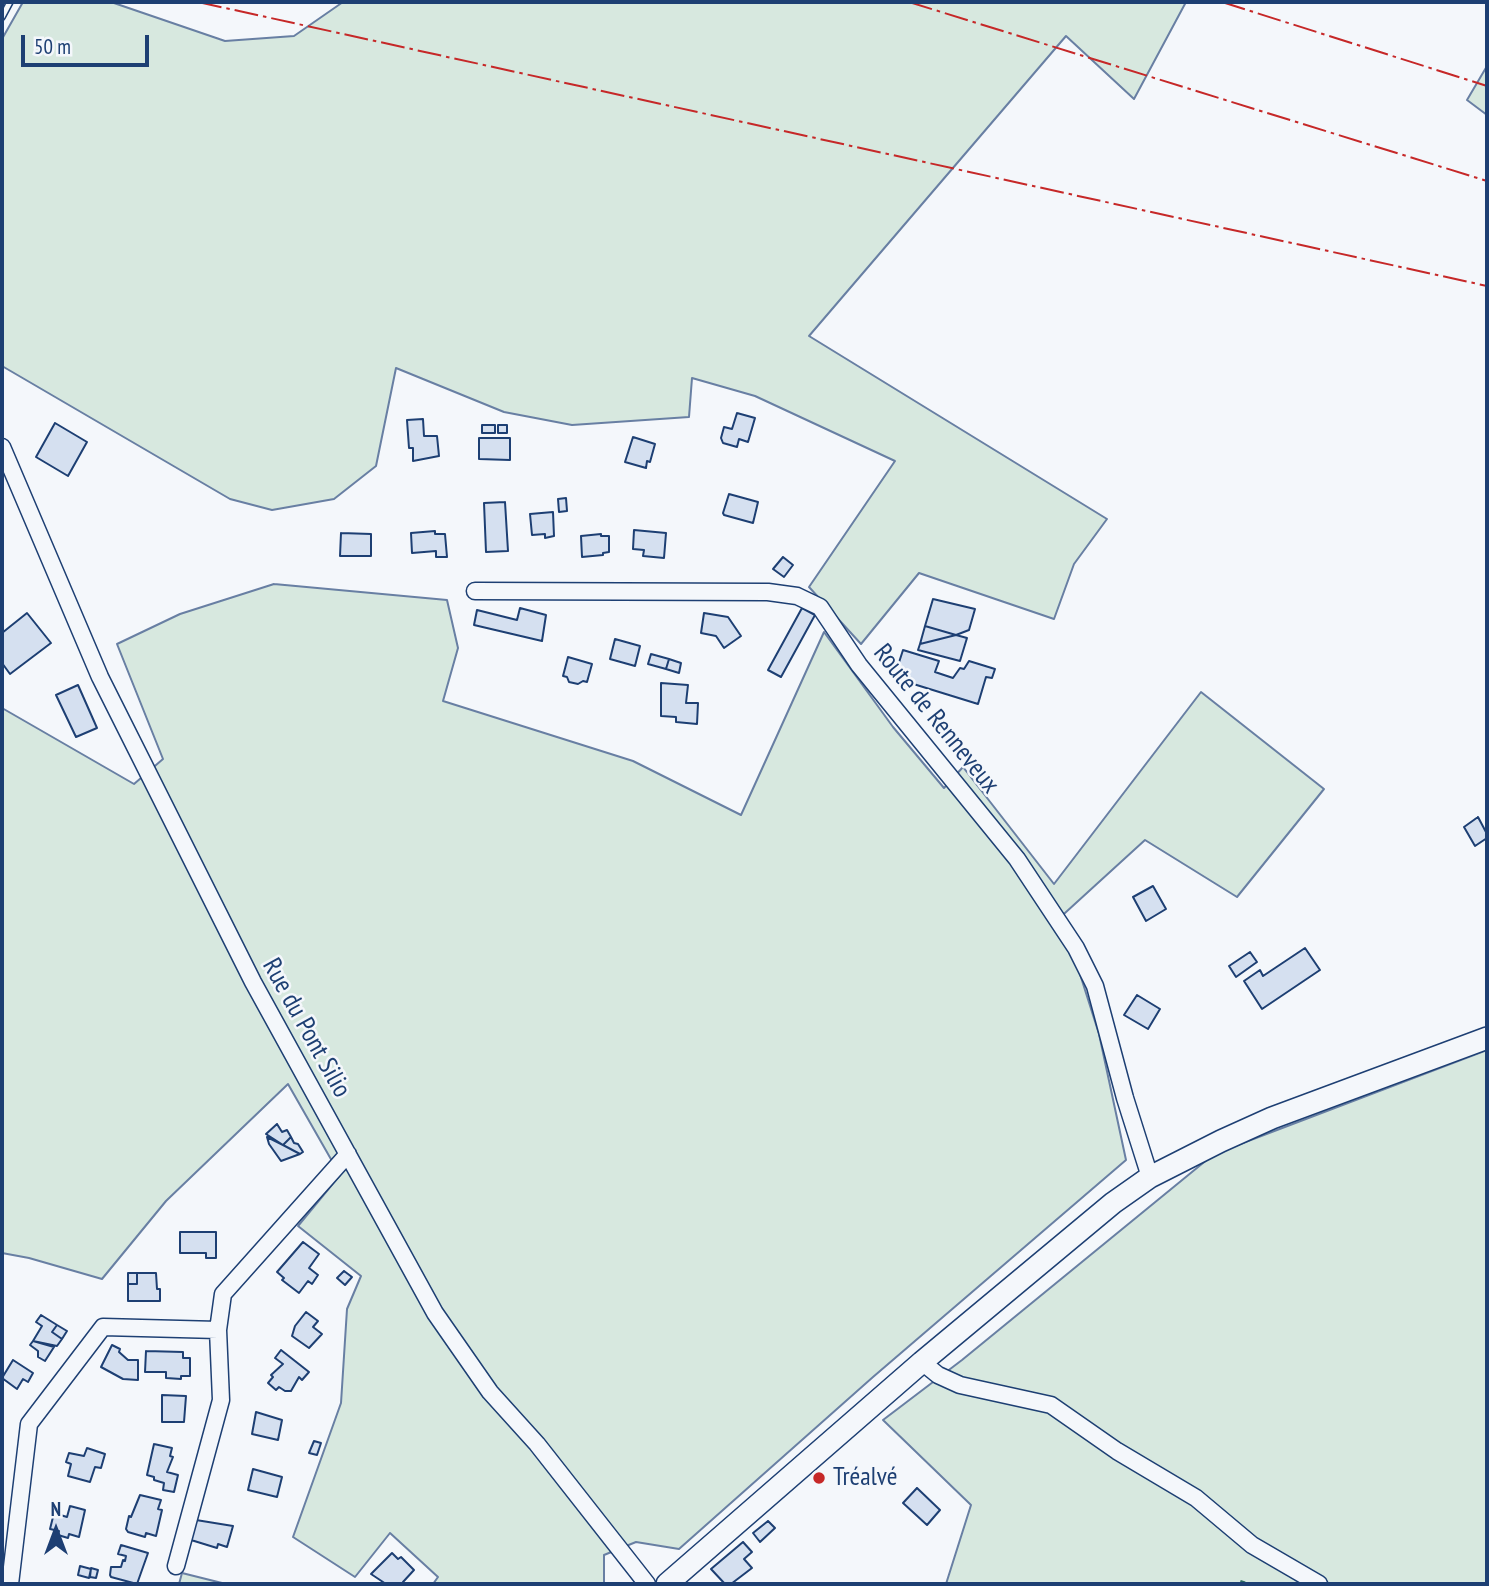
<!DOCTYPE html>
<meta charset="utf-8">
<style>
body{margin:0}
#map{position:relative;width:1489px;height:1586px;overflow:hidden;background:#f4f7fb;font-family:"PT Sans Narrow",sans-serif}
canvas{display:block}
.frame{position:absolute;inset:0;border:4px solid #1d3f73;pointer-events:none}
.north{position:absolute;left:21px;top:1495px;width:70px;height:70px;-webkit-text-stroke:5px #f4f7fb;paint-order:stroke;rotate:0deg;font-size:19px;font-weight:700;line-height:28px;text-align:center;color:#1d3f73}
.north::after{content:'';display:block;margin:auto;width:24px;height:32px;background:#1d3f73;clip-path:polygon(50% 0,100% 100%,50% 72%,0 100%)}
.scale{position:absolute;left:21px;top:35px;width:128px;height:32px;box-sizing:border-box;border:4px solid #1d3f73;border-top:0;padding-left:9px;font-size:21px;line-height:24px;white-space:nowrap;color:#1d3f73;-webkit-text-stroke:5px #f4f7fb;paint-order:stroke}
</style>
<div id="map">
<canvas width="1489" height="1586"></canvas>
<div class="frame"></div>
<div class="north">N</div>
<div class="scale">50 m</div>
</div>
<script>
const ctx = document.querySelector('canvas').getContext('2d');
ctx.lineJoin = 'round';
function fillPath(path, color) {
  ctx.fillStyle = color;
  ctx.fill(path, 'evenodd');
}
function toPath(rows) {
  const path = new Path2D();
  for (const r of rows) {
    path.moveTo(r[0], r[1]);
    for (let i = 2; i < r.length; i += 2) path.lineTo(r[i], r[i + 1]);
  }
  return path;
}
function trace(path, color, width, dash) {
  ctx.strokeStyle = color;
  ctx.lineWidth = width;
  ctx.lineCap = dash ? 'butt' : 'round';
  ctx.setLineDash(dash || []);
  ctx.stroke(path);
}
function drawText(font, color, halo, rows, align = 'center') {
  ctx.font = font + ' "PT Sans Narrow",sans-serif';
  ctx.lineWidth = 5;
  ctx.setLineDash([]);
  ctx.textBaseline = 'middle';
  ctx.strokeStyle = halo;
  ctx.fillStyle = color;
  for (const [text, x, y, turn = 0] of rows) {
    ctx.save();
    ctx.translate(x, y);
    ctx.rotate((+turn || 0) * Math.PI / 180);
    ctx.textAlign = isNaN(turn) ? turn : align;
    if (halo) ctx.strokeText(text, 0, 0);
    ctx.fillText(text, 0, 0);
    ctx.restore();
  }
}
const green = toPath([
 [23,2,111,2,225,41,294,36,343,2,1186,2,1134,99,1066,36,809,336,1107,519,1074,564,1054,619,919,573,861,644,809,587,895,461,755,396,692,378,689,417,572,425,504,412,396,368,376,466,334,499,272,510,230,499,2,366,2,39,23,2],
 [1487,66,1487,115,1467,100,1487,66],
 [274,584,447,600,458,648,443,701,633,761,741,815,824,632,893,727,944,788,963,767,1054,884,1201,692,1324,789,1237,897,1145,840,1054,923,1079,971,1099,1034,1126,1160,873,1377,679,1549,636,1542,604,1555,604,1584,433,1584,438,1577,390,1533,355,1577,293,1537,341,1403,347,1309,361,1276,298,1226,340,1175,288,1084,166,1201,102,1279,29,1258,2,1253,2,708,134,784,163,759,117,644,180,614,274,584],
 [1487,1050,1487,1584,946,1584,971,1505,883,1420,962,1360,1214,1154,1487,1050],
 [182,1573,226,1584,179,1584,182,1573]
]);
const building = toPath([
 [737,413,755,418,748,442,739,439,737,447,723,443,721,438,724,427,732,429,737,413],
 [423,419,424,436,437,436,439,456,413,461,413,448,409,448,407,420,423,419],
 [55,423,87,442,68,476,36,457,55,423],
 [482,425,495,425,495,433,482,433,482,425],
 [498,425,507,425,507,433,498,433,498,425],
 [633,437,655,444,650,462,647,461,646,468,625,462,633,437],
 [479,438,510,438,510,460,479,459,479,438],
 [729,494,758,502,753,523,724,515,723,513,729,494],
 [566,498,567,511,559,512,558,499,566,498],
 [505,502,508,551,486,552,484,503,505,502],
 [553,512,554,536,545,538,545,534,532,535,530,514,553,512],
 [634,530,666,533,664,558,643,556,644,550,633,549,634,530],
 [435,531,435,534,445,534,447,557,436,557,436,551,412,553,411,533,435,531],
 [341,533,371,534,371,556,340,556,341,533],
 [601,534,601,536,609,536,609,552,603,553,603,555,582,557,581,536,601,534],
 [783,557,793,565,784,577,773,569,783,557],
 [933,599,975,609,969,630,956,635,925,626,933,599],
 [520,608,546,615,542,641,474,625,477,610,517,620,520,608],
 [802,608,815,615,781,677,768,670,802,608],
 [27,613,51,643,10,674,2,663,2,633,27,613],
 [704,613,728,617,741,636,724,648,716,636,701,633,704,613],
 [925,626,956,635,920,644,925,626],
 [956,635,967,638,960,661,918,650,920,644,956,635],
 [615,639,640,646,635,666,610,659,615,639],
 [903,650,939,661,935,672,953,678,960,668,964,669,969,661,995,669,992,678,986,677,978,704,894,678,903,650],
 [651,654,669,659,666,669,648,664,651,654],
 [568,657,592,664,587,682,583,681,578,684,569,682,567,677,563,676,568,657],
 [669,659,681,663,679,673,666,669,669,659],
 [661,683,688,685,686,703,698,703,697,724,676,722,676,717,661,716,661,683],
 [78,685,97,728,76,737,56,695,78,685],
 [1478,817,1487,834,1487,838,1475,846,1464,827,1478,817],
 [1153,886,1166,909,1146,921,1133,897,1153,886],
 [1305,948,1320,970,1262,1009,1244,981,1260,970,1263,976,1305,948],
 [1250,952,1257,962,1236,977,1229,966,1250,952],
 [1137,995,1160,1009,1148,1029,1124,1015,1137,995],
 [277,1124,282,1132,287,1130,291,1137,283,1145,266,1134,277,1124],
 [267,1137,283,1145,300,1154,281,1161,269,1144,267,1137],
 [291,1137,294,1143,298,1144,303,1152,300,1154,283,1145,291,1137],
 [180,1232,216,1232,216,1258,206,1258,206,1253,180,1253,180,1232],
 [303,1242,319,1254,309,1268,318,1275,312,1284,308,1281,299,1293,282,1280,284,1278,277,1272,303,1242],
 [344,1271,352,1277,345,1285,337,1278,344,1271],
 [128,1273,137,1273,137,1284,128,1284,128,1273],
 [137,1273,156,1273,157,1289,160,1289,160,1301,128,1301,128,1284,137,1284,137,1273],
 [306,1312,318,1321,313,1327,322,1334,309,1348,292,1336,295,1326,306,1312],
 [41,1315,57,1325,52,1332,62,1339,57,1346,33,1341,42,1326,36,1322,41,1315],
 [57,1325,67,1331,62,1339,52,1332,57,1325],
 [33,1341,54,1347,45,1361,38,1357,38,1351,30,1345,33,1341],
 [112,1345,120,1349,119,1352,128,1360,138,1360,138,1380,123,1379,101,1367,112,1345],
 [281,1350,309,1372,302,1380,299,1377,291,1391,285,1391,279,1387,276,1390,268,1383,273,1377,271,1375,283,1364,275,1358,281,1350],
 [146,1351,183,1352,183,1358,190,1358,190,1376,181,1376,181,1379,166,1378,166,1372,145,1372,146,1351],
 [13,1360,33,1373,28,1382,23,1379,17,1389,2,1378,13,1360],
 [162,1395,186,1396,184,1422,162,1422,162,1395],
 [256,1412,282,1420,278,1440,252,1434,256,1412],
 [314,1441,321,1443,317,1455,309,1453,314,1441],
 [154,1444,172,1448,170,1456,173,1457,167,1472,178,1475,174,1492,163,1490,164,1483,154,1480,154,1477,147,1475,154,1444],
 [87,1448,105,1454,101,1468,95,1467,90,1482,68,1476,71,1464,66,1462,69,1453,84,1456,87,1448],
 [253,1469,282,1477,277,1497,248,1490,253,1469],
 [917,1488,940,1510,927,1525,903,1503,917,1488],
 [140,1495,161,1500,158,1509,162,1510,156,1536,146,1533,145,1537,128,1532,126,1529,129,1516,131,1517,140,1495],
 [70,1506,85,1510,79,1537,69,1534,68,1538,58,1535,59,1531,50,1529,54,1513,67,1517,70,1506],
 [196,1520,233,1526,227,1547,218,1544,217,1548,191,1540,196,1520],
 [768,1521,775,1528,760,1542,753,1533,768,1521],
 [743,1542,752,1552,744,1559,752,1568,731,1584,725,1584,711,1569,743,1542],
 [121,1545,148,1553,137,1584,111,1577,110,1575,111,1567,121,1567,123,1560,125,1561,126,1556,118,1554,121,1545],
 [392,1553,398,1559,401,1557,414,1570,403,1582,405,1584,386,1584,371,1574,392,1553],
 [80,1566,91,1569,89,1578,78,1575,80,1566],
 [91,1568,98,1570,96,1578,90,1577,91,1568]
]);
const street = toPath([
 [2,447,100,677,253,982,435,1313,490,1392,537,1444,647,1584],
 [475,591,768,592,797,596,820,607,859,665,1017,859,1076,948,1095,986,1125,1098,1150,1177],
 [922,1362,938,1375,960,1385,1051,1405,1117,1451,1196,1498,1252,1545,1319,1584],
 [176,1566,221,1400,218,1330,223,1294,348,1154],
 [10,1584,29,1424,103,1327,218,1330]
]);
const secondary = toPath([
 [667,1584,922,1362,1113,1203,1150,1177,1221,1141,1272,1118,1487,1038]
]);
const rail = toPath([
 [2,17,10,2]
]);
const hedge = toPath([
 [1242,1584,1244,1578]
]);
const power = toPath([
 [198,2,1487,286],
 [909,2,1487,181],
 [1222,2,1487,86]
]);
const markers = [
 [819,1478,7,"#c62828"]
];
const streetNames = [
 ["Route de Renneveux",936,719,51],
 ["Rue du Pont Silio",306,1028,61]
];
const poiNames = [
 ["Tréalvé",833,1478]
];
fillPath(green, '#d7e8df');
trace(green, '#687fa3', 2);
fillPath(building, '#d5e0f0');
trace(building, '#1d3f73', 2);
trace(street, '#1d3f73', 19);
trace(secondary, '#1d3f73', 24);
trace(street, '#f4f7fb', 16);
trace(secondary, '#f4f7fb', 21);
trace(rail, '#1d3f73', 8);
trace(rail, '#f4f7fb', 5, [16]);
trace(hedge, '#2c6c60', 5, [3.5, 5]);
trace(power, '#c62828', 2, [24, 5, 3.5, 5]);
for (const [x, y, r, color] of markers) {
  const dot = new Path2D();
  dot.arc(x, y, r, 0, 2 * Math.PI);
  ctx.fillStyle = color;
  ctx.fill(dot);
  trace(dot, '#f4f7fb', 2.5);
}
drawText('26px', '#1d3f73', '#f4f7fb', streetNames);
drawText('26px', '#1d3f73', '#f4f7fb', poiNames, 'left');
</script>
